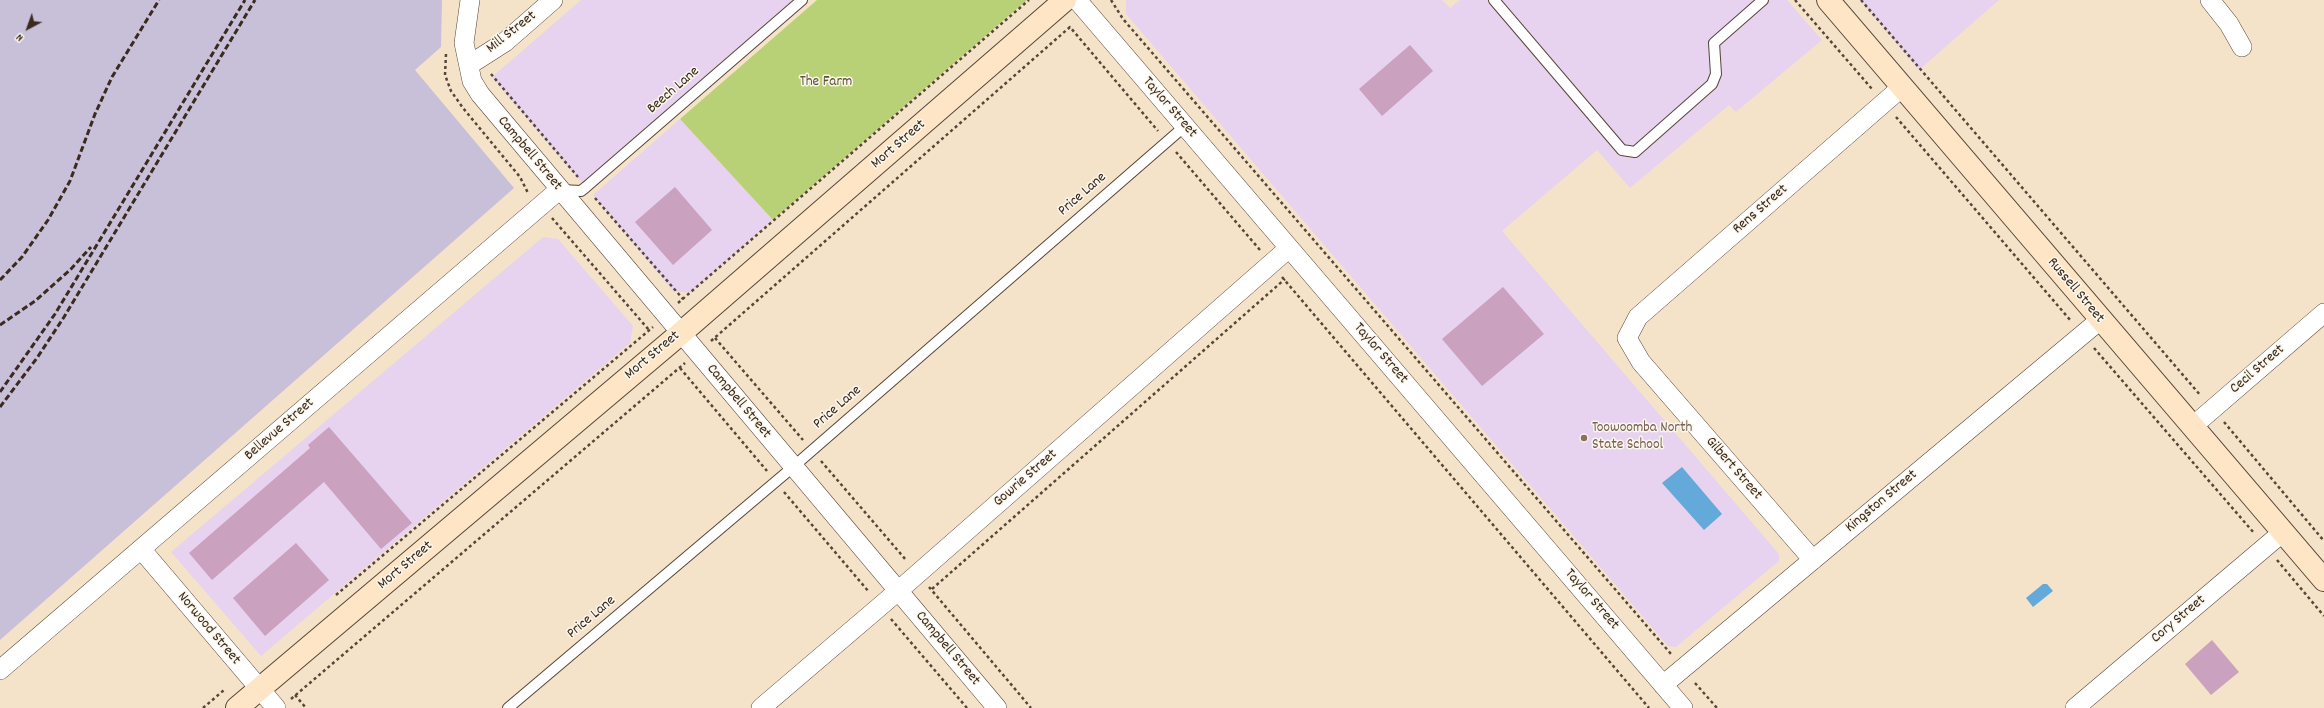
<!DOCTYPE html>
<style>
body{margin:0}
#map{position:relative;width:2324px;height:708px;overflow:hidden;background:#f5e3c9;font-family:Dekko,sans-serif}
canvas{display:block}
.north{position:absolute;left:8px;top:8px;width:40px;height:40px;-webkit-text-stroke:3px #fbf7ec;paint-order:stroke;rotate:221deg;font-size:11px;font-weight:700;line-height:16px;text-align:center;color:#3b2a1e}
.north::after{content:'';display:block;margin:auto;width:14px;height:18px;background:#3b2a1e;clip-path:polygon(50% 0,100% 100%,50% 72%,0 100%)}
</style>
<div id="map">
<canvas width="2324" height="708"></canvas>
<div class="north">N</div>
</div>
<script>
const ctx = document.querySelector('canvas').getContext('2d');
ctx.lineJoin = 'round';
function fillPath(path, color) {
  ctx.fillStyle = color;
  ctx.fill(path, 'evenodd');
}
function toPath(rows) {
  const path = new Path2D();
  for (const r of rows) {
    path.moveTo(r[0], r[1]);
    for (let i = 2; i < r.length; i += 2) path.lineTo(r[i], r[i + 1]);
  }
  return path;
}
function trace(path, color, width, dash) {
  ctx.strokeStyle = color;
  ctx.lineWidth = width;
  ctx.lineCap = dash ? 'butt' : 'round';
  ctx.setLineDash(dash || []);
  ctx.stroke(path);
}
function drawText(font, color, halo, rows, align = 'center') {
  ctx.font = font + ' Dekko,sans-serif';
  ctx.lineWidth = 3;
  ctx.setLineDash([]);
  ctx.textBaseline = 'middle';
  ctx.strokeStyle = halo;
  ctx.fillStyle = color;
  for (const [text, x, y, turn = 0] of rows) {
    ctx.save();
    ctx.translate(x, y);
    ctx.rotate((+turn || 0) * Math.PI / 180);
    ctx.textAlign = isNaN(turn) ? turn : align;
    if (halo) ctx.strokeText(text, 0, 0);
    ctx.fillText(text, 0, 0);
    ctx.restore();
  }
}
const built = toPath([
 [581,0,793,0,582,183,492,77],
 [1126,0,1442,0,1450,8,1460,0,1787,0,1822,40,1736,112,1729,105,1630,188,1597,150,1502,231,1779,554,1779,561,1676,647,1668,646,1126,14],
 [1860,0,1999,0,1919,70],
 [680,119,773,220,690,293,673,291,593,195],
 [543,237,558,239,633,326,630,343,261,656,171,552]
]);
const industrial = toPath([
 [0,0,442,0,441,47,415,70,514,188,0,640]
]);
const green = toPath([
 [817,0,1027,0,773,220,680,119]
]);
const water = toPath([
 [1682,467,1722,514,1704,530,1662,483],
 [2043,584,2047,584,2053,591,2033,607,2026,598]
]);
const building = toPath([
 [1410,45,1433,71,1382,116,1359,89],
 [675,187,712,230,673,265,635,222],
 [1503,287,1544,334,1482,386,1442,339],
 [329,427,412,523,381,549,324,482,212,580,189,553,310,448,308,445],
 [296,543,329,580,265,636,233,598],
 [2212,640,2239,672,2211,695,2185,664]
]);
const path = toPath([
 [1111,0,1123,19,1671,654],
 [1795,0,1872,89],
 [1861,0,2201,396],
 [446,54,445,75,451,91,463,108,520,177,528,193],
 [491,74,578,177],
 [1896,117,2071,321],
 [1176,152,1260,250],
 [595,198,683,299],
 [552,218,649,330],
 [1282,277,1649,708],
 [678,303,1029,0],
 [715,338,803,440],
 [711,341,1070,27,1158,131],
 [2094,348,2254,533],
 [680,368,767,471],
 [2224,422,2324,541],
 [821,461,906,560],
 [784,492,869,592],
 [2277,560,2324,616],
 [929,587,1031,708],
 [932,589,1285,279],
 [336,595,653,327],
 [891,619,967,708],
 [1695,683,1717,708],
 [295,695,306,708],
 [291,699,685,363],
 [203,708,224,690]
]);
const lane = toPath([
 [1494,0,1622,150,1635,152,1712,84,1716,74,1714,43,1763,0],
 [561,190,581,191,586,187,802,0],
 [508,708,793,467,1185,126]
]);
const street = toPath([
 [470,0,464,43,472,81,480,94,997,708],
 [1077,0,1683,708],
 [2210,0,2229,24,2242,47],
 [469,65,505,42,553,0],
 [2193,426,2324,313],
 [141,549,276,708],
 [1813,560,1641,362,1627,338,1638,317,1902,87],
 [0,670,559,190],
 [1663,685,2100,320],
 [761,708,898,591,1289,248],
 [2075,708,2283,532]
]);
const secondary = toPath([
 [1828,0,2324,580],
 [237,708,680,334,1065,0]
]);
const rail = toPath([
 [0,280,22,257,48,220,70,181,95,114,112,77,159,0],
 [0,325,35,301,70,270,91,247],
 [0,392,55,314,245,0],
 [0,407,37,358,64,317,255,0]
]);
const markers = [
 [1584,438,4,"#8d6e63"]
];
const streetNames = [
 ["Mill Street",512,33,-38],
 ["Beech Lane",674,91,-41],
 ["Taylor Street",1169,108,49],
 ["Mort Street",899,145,-41],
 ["Campbell Street",529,154,50],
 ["Price Lane",1083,195,-41],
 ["Rens Street",1761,210,-41],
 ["Russell Street",2075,291,50],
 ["Taylor Street",1380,354,49],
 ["Mort Street",653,356,-40],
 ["Cecil Street",2258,370,-41],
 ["Campbell Street",738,402,50],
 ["Price Lane",838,408,-41],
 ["Bellevue Street",280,430,-41],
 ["Gilbert Street",1733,469,49],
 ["Gowrie Street",1026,479,-41],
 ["Kingston Street",1882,502,-40],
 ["Mort Street",406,566,-40],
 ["Taylor Street",1591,600,49],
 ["Price Lane",592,618,-40],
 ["Cory Street",2179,620,-40],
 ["Norwood Street",208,629,50],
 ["Campbell Street",947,649,50]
];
const parkNames = [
 ["The Farm",826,83]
];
const educationNames = [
 ["Toowoomba North",1592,429],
 ["State School",1592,446]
];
fillPath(built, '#e7d2ef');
fillPath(industrial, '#c8bfd8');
fillPath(green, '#b9d176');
fillPath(water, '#63a9d9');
fillPath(building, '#caa1bf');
trace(lane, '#574638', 12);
trace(street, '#574638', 20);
trace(secondary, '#574638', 24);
trace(path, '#574638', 2.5, [3, 3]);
trace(lane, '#fff', 10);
trace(street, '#fff', 19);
trace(secondary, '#fee5c5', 22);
trace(rail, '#3b2a1e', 3, [6, 3]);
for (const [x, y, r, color] of markers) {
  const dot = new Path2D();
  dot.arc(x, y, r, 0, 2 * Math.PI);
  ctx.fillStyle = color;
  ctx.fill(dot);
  trace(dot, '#fbf7ec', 1.5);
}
drawText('15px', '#3b2a1e', '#fbf7ec', streetNames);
drawText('15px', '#5a5434', '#fbf7ec', parkNames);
drawText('15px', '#785e54', '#fbf7ec', educationNames, 'left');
</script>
